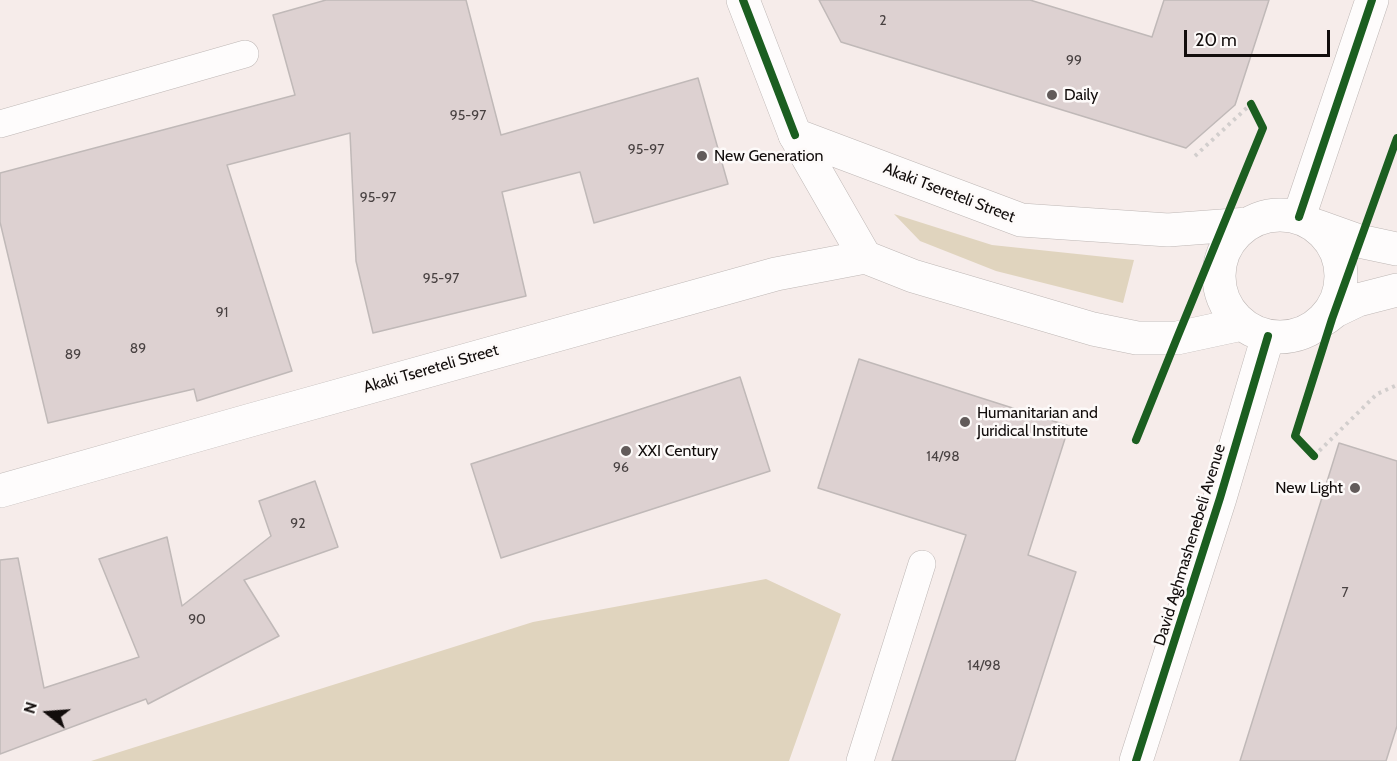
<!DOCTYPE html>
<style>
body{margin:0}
#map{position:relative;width:1397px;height:761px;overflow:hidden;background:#f6ecea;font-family:Cabin,sans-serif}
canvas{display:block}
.north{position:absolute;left:18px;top:683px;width:60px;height:60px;-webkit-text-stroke:4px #fdfaf9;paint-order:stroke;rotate:287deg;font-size:16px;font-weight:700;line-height:24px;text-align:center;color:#120d0c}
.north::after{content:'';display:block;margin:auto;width:21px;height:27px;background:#120d0c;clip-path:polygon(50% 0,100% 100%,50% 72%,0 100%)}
.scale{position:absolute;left:1184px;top:30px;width:146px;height:27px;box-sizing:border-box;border:3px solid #120d0c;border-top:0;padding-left:8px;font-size:18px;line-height:21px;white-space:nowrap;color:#120d0c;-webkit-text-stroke:4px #fdfaf9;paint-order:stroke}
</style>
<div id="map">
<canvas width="1397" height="761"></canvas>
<div class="north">N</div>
<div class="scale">20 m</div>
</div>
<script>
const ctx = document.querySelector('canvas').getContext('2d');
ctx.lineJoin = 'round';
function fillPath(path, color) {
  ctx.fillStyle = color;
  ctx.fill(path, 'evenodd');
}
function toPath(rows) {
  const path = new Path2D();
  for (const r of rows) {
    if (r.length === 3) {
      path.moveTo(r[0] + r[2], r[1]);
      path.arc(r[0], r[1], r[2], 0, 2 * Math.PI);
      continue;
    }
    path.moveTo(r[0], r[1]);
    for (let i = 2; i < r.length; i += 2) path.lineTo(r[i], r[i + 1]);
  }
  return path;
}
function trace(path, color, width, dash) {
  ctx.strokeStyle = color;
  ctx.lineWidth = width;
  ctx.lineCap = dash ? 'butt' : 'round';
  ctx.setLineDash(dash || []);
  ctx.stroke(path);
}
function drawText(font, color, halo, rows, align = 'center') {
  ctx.font = font + ' Cabin,sans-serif';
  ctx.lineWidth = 5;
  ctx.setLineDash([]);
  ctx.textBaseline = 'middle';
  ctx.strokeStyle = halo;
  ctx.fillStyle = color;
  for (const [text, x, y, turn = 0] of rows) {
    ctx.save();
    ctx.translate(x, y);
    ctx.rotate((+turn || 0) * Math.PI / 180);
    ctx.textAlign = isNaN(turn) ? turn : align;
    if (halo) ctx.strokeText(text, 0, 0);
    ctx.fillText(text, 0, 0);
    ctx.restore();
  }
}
const green = toPath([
 [894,214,992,245,1134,260,1123,303,996,271,920,241],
 [766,579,841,614,789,761,91,761,533,622]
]);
const building = toPath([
 [326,0,466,0,501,135,698,78,728,184,594,223,580,172,502,192,526,296,373,333,356,261,350,133,227,165,292,371,197,401,194,389,48,423,0,222,0,173,295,95,273,15,326,0],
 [819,0,1030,0,1152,37,1164,0,1269,0,1235,105,1186,148,841,42,819,0],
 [859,359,1069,426,1028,555,1076,572,1015,761,892,761,966,535,818,488,859,359],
 [740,377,770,471,501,558,471,464,740,377],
 [1339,443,1397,461,1397,726,1386,761,1240,761,1339,443],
 [315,481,338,547,244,580,279,636,148,704,146,699,0,754,0,560,18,558,44,688,139,657,99,559,167,537,182,606,271,536,259,501,315,481]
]);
const path = toPath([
 [1195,156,1251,104],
 [1314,456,1377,394,1397,385]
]);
const lane = toPath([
 [0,124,245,54],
 [860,761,922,564]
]);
const street = toPath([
 [743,0,795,135],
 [1299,217,1372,0]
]);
const secondary = toPath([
 [795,135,1021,220,1168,230,1248,224],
 [795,135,865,257],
 [1280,276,61],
 [1317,226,1359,241,1397,249],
 [1326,318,1335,311,1358,300,1397,290],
 [0,491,251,420,776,274,865,257,913,276,1093,329,1137,338,1177,338,1242,324],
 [1136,761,1220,498,1268,336]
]);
const cycleway = toPath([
 [743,0,795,135],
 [1299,217,1372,0],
 [1136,440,1177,338,1263,128,1251,104],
 [1314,456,1295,436,1332,319,1397,138],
 [1136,761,1220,498,1268,336]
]);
const markers = [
 [1052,95,6,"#625b5a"],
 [702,156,6,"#625b5a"],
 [965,422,6,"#625b5a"],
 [626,451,6,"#625b5a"],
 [1355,488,6,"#625b5a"]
];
const numberNames = [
 ["2",883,21],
 ["99",1074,61],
 ["95-97",468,116],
 ["95-97",646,150],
 ["95-97",378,198],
 ["95-97",441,279],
 ["91",222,313],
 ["89",138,349],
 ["89",73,355],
 ["14/98",943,457],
 ["96",621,468],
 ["92",298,524],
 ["7",1345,593],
 ["90",197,620],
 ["14/98",984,666]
];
const poiNames = [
 ["Daily",1064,95],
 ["New Generation",714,156],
 ["Humanitarian and",977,413],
 ["Juridical Institute",977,431],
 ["XXI Century",638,451],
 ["New Light",1343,488,"right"]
];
const streetNames = [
 ["Akaki Tsereteli Street",949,193,21],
 ["Akaki Tsereteli Street",431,369,-16],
 ["David Aghmashenebeli Avenue",1190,545,-73]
];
fillPath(green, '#e0d4be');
fillPath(building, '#ddd1d1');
trace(building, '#c0b9b8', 1.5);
trace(lane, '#beb7b5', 28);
trace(street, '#beb7b5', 34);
trace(secondary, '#beb7b5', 34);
trace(path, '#d2cecd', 4, [3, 4.5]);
trace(lane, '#fefcfc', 27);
trace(street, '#fefcfc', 33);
trace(secondary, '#fefcfc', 33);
trace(cycleway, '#1b5e20', 8);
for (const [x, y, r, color] of markers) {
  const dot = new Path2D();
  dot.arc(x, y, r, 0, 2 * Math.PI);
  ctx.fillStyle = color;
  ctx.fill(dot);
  trace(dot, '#fdfaf9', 2);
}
drawText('14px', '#494242', null, numberNames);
drawText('16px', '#120d0c', '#fdfaf9', poiNames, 'left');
drawText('16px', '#120d0c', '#fdfaf9', streetNames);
</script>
